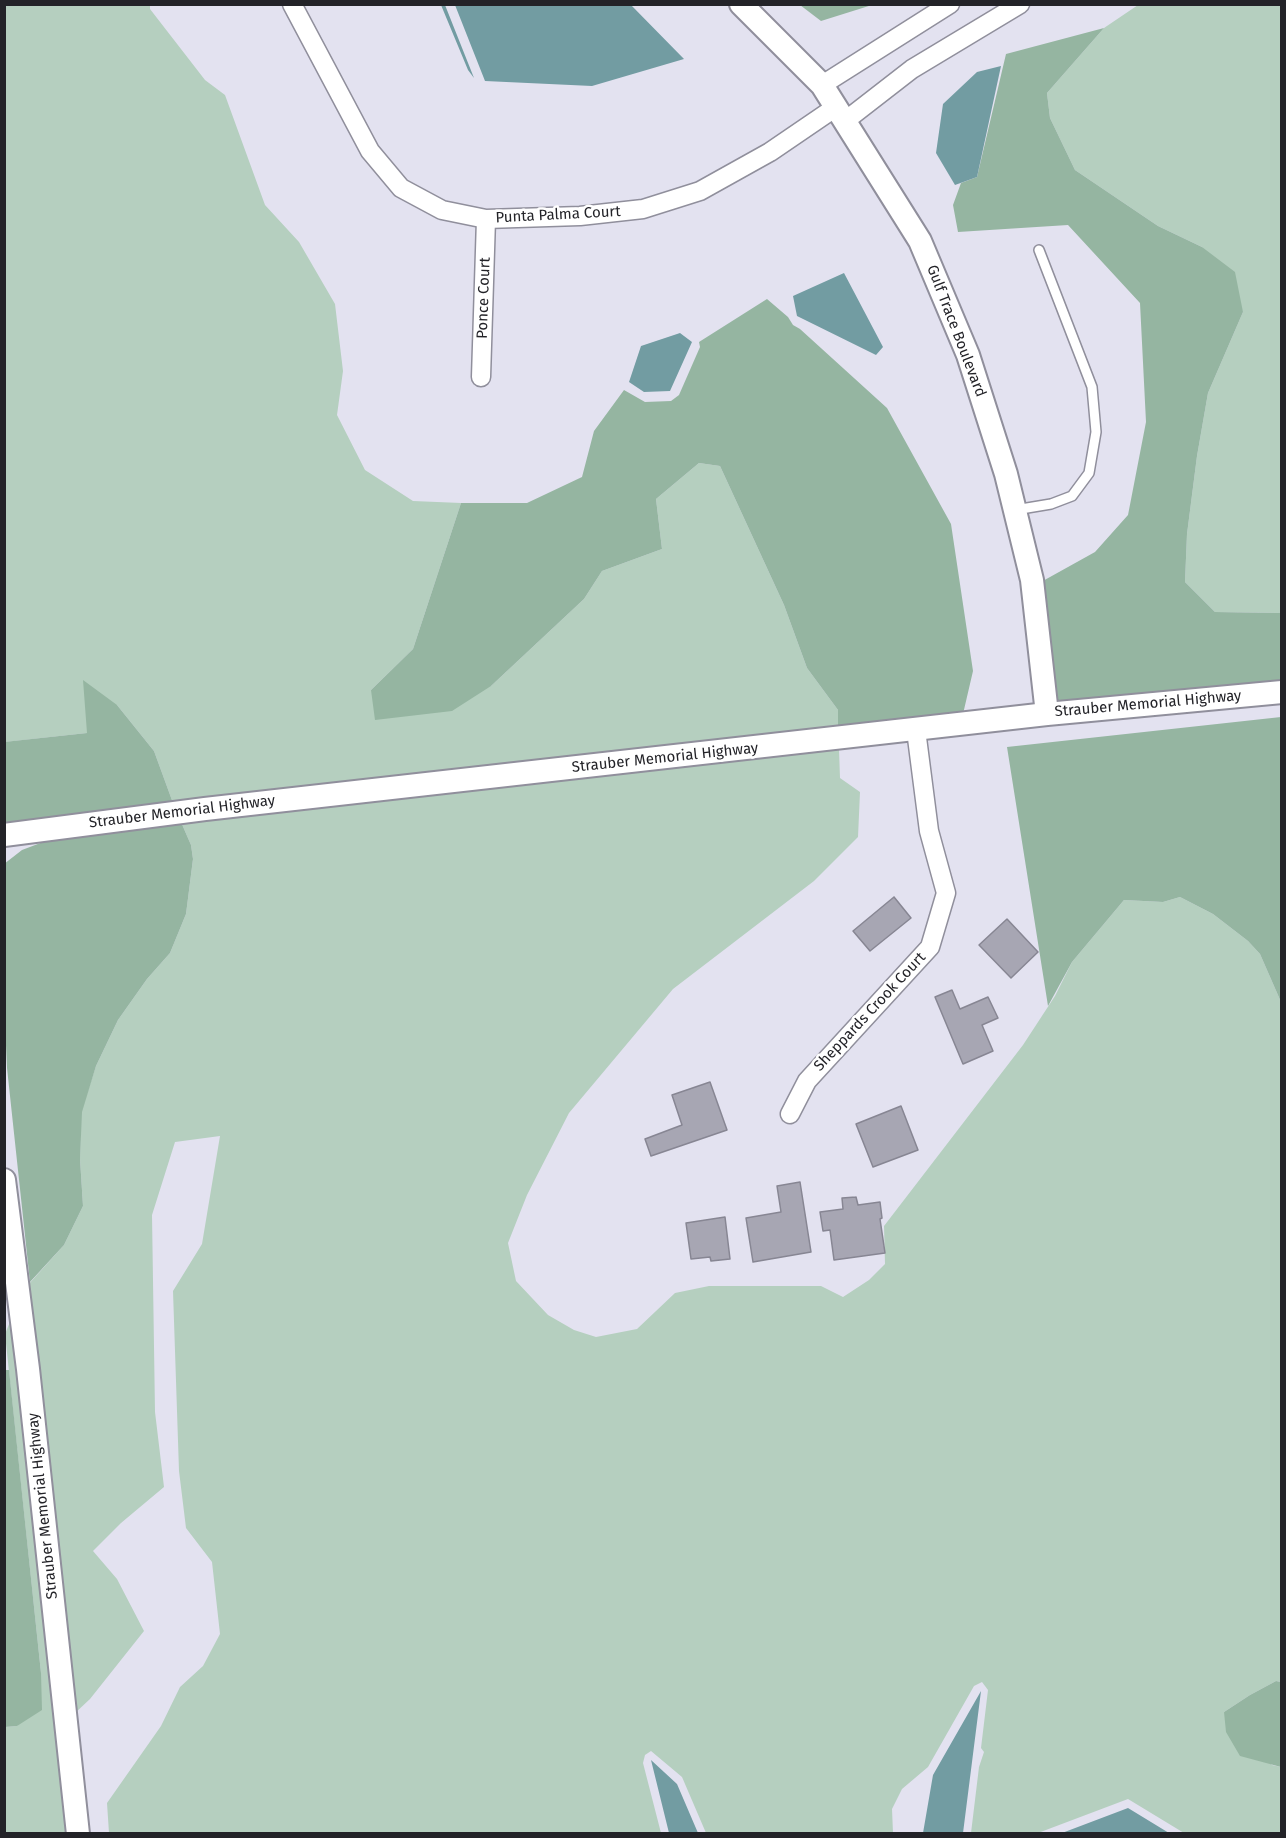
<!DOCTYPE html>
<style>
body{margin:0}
#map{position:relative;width:1286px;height:1838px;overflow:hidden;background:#e3e2f0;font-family:"Fira Sans",sans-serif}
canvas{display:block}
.frame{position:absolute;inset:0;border:6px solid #232328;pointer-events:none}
</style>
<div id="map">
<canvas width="1286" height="1838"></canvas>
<div class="frame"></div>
</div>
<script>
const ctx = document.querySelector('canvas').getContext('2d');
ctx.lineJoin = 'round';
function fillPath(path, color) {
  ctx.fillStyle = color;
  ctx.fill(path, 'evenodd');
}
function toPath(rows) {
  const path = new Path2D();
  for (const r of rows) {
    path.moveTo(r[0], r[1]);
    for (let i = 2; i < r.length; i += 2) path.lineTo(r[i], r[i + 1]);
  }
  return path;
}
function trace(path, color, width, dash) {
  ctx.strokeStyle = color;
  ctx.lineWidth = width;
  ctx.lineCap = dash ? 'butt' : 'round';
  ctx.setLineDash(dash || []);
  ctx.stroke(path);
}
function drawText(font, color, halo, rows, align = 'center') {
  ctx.font = font + ' "Fira Sans",sans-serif';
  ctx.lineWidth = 5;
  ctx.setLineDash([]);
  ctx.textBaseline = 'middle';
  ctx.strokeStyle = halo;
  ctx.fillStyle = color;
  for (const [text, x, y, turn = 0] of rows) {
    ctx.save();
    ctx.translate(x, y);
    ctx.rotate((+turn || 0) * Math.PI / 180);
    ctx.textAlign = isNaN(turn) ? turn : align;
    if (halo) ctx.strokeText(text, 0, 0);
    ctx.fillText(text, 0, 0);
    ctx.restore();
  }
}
const green = toPath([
 [4,5,150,5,150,9,205,80,225,95,265,205,299,242,335,304,343,371,337,415,365,470,413,501,461,503,413,649,371,690,491,686,584,599,602,571,662,549,656,499,699,463,720,466,784,605,807,668,838,710,838,728,173,803,154,751,117,705,87,733,5,742],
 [1138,5,1281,5,1281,613,1215,612,1185,582,1187,534,1197,456,1208,393,1243,312,1202,247,1158,226,1075,170,1050,118,1047,93,1104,28],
 [839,749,840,778,860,792,858,837,814,881,673,989,569,1113,527,1195,508,1243,516,1281,548,1315,574,1330,596,1337,637,1329,675,1293,709,1286,821,1286,843,1297,869,1280,885,1264,884,1226,1023,1045,1055,996,1072,962,1124,900,1163,902,1180,897,1213,914,1248,941,1260,954,1281,1002,1281,1682,1276,1681,1250,1695,1224,1712,1272,1765,1281,1767,1281,1833,1184,1833,1128,1799,1038,1833,971,1833,979,1767,984,1752,981,1748,988,1690,982,1682,974,1686,928,1767,902,1789,892,1809,893,1833,706,1833,682,1777,651,1751,645,1755,643,1763,661,1833,109,1833,107,1803,161,1726,180,1687,203,1666,220,1634,212,1562,186,1528,179,1471,173,1291,202,1244,220,1136,175,1142,152,1215,155,1412,164,1487,121,1523,93,1551,117,1579,144,1631,90,1699,74,1714,27,1286,64,1245,83,1206,80,1159,81,1112,96,1066,118,1020,147,979,170,953,186,914,193,859,191,845,181,822],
 [12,1317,68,1833,5,1834,5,1727,17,1726,41,1673,5,1334]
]);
const forest = toPath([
 [800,5,872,5,821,21],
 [1104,28,1047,93,1050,118,1075,170,1158,226,1202,247,1235,272,1243,312,1208,393,1197,456,1187,534,1185,582,1215,612,1281,613,1281,682,1055,703,1041,582,1095,552,1128,515,1146,422,1140,303,1068,225,958,232,953,205,961,183,977,177,1006,54],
 [767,299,788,317,793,325,800,329,887,408,951,524,973,671,963,714,838,728,838,710,807,668,784,605,720,466,699,463,656,499,662,549,602,571,584,599,491,686,452,711,375,720,371,690,413,649,461,503,527,503,582,477,594,431,624,390,645,402,671,401,679,395,700,347,699,342],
 [83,680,117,705,154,751,173,803,54,818,53,816,46,819,5,824,4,742,87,733],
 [1281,717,1281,1002,1260,954,1248,941,1213,914,1180,897,1163,902,1124,900,1072,962,1048,1006,1007,747],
 [181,822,191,845,193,859,186,914,170,953,147,979,118,1020,96,1066,82,1112,80,1159,83,1206,64,1245,30,1282,7,1068,5,1023,4,864,22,850,51,839],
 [5,1370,9,1370,41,1673,42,1710,17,1726,5,1727],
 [1276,1681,1281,1682,1281,1767,1240,1756,1226,1732,1224,1712,1250,1695]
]);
const water = toPath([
 [441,5,445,5,474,78,468,70],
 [455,5,631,5,684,59,592,86,485,81],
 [1001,66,977,177,955,185,936,153,943,104,977,72],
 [844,273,883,347,876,355,797,316,793,296],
 [680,333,692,342,670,391,644,392,629,382,641,346],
 [981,1691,963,1833,923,1833,933,1775],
 [651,1760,677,1784,698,1833,669,1833],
 [1128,1808,1169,1833,1062,1833]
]);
const building = toPath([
 [894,897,911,918,870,951,853,931,894,897],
 [1007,919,1038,952,1011,978,979,945,1007,919],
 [952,990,960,1009,988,997,998,1018,982,1025,993,1051,963,1064,935,997,952,990],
 [710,1082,727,1130,651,1156,645,1139,682,1125,672,1095,710,1082],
 [901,1106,918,1150,873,1167,856,1124,901,1106],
 [800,1182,811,1252,753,1262,746,1218,781,1212,777,1186,800,1182],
 [856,1197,858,1205,880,1202,882,1218,880,1219,885,1253,834,1260,830,1230,823,1231,820,1212,843,1209,842,1198,856,1197],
 [725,1217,730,1259,711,1261,710,1257,691,1259,686,1223,725,1217]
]);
const service = toPath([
 [1015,510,1051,504,1072,496,1089,473,1096,432,1092,387,1039,250]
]);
const minor = toPath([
 [292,4,370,151,401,188,442,210,486,219,580,216,643,209,700,191,770,152,836,107],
 [822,85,950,4],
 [845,121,912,69,1020,4],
 [481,377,486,219],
 [790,1114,807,1081,930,947,946,893,929,831,916,730]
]);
const tertiary = toPath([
 [741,4,822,85,920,241,968,355,1006,474,1032,580,1047,714],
 [4,835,205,809,1047,714,1282,692],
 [4,1180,28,1369,78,1834]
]);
const streetNames = [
 ["Punta Palma Court",558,215,-3],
 ["Ponce Court",484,298,-88],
 ["Gulf Trace Boulevard",956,331,69],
 ["Strauber Memorial Highway",1148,704,-5],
 ["Strauber Memorial Highway",665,758,-6],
 ["Strauber Memorial Highway",182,812,-7],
 ["Sheppards Crook Court",870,1012,-47],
 ["Strauber Memorial Highway",43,1506,-96]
];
fillPath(green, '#b5cfbf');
fillPath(forest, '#95b5a1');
fillPath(water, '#729ca2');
fillPath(building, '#a7a6b3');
trace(building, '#878693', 1.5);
trace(service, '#908f9c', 12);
trace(minor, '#908f9c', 21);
trace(tertiary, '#908f9c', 26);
trace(service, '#fff', 9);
trace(minor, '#fff', 18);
trace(tertiary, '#fff', 22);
drawText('15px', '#232328', '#fff', streetNames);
</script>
